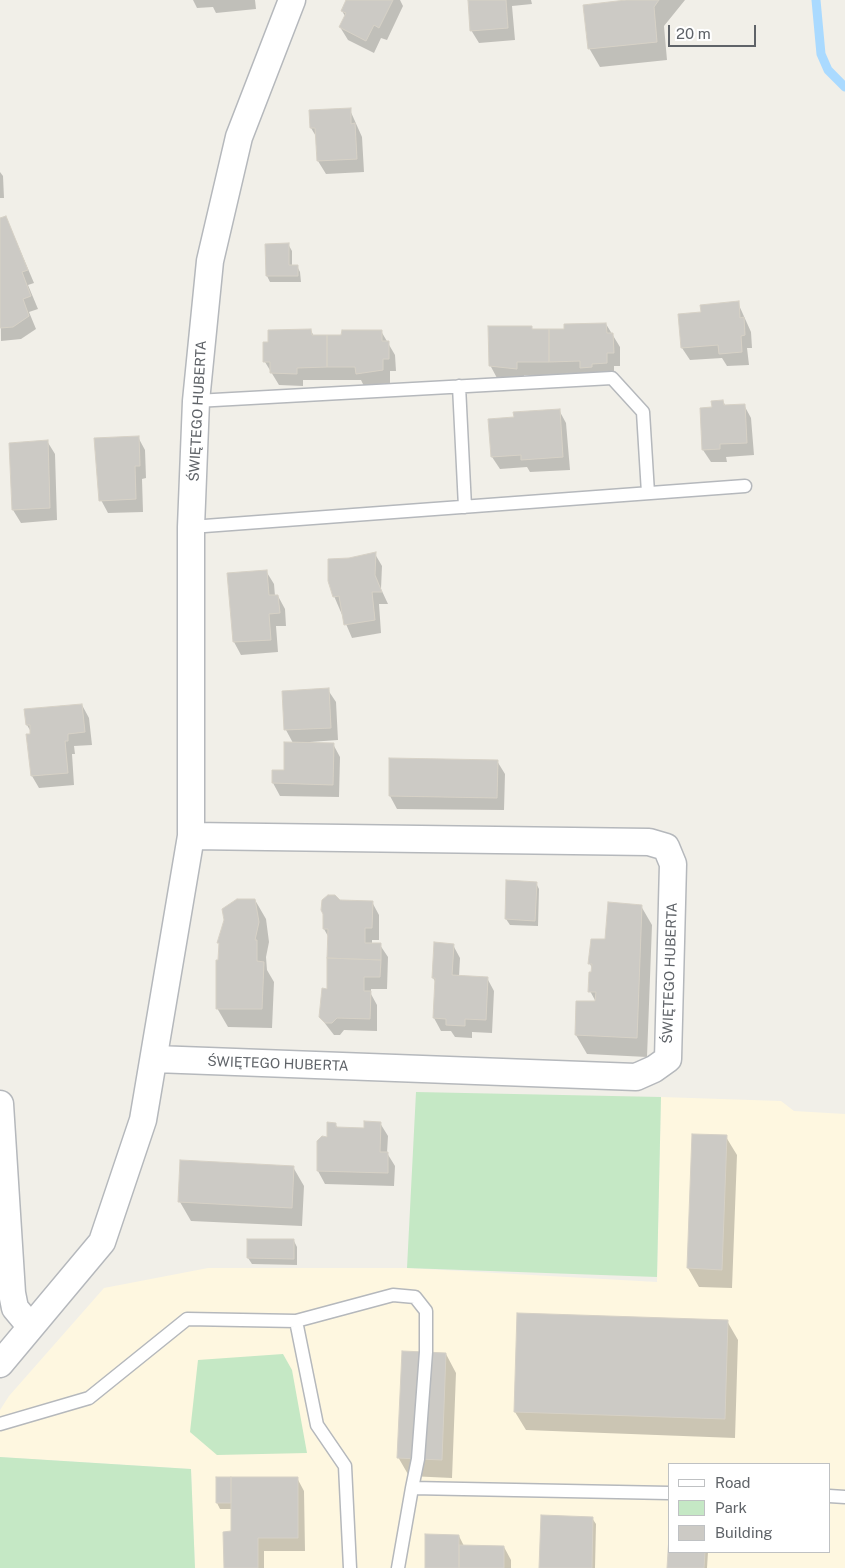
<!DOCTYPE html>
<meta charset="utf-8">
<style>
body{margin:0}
#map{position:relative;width:845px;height:1568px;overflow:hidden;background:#f1efe8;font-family:"Public Sans",sans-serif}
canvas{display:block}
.legend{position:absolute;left:668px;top:1463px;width:162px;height:90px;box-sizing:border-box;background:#fff;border:1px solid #bfc1c3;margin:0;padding:6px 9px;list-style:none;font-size:15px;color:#5f6368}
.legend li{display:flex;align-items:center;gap:10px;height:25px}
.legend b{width:25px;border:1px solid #bfc1c3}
.scale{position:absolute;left:668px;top:25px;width:88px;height:22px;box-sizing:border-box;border:2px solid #5f6368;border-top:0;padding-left:6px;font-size:15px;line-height:18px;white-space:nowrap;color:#5f6368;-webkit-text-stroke:4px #fff;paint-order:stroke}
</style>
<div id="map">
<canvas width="845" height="1568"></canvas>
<ul class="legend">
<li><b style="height:6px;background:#fff"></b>Road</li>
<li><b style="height:14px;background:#c5e8c5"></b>Park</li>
<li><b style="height:14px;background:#cccac5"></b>Building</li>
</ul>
<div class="scale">20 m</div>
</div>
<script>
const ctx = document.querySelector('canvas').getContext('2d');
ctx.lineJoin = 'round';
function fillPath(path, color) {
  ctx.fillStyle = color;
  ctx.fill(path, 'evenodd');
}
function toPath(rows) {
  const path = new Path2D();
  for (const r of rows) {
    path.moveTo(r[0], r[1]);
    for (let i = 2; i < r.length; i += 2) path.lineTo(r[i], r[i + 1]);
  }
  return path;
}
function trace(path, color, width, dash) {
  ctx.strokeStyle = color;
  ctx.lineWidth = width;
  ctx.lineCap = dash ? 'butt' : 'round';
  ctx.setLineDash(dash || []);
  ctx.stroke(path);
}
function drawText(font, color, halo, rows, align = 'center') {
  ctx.font = font + ' "Public Sans",sans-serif';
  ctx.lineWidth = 5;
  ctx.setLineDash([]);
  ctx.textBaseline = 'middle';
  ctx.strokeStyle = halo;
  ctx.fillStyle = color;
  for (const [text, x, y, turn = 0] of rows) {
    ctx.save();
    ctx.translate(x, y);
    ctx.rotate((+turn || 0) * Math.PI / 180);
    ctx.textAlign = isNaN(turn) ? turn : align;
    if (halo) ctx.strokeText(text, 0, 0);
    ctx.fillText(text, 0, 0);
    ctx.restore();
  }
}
const commercial = toPath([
 [661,1097,781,1101,794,1111,845,1114,845,1568,195,1568,191,1469,0,1457,0,1410,9,1396,104,1288,208,1268,407,1268,657,1282],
 [669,1464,829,1464,829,1552,669,1552]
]);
const green = toPath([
 [416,1092,661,1097,657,1277,407,1268],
 [283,1354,292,1370,307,1453,217,1455,190,1432,198,1360],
 [0,1457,191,1469,195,1568,0,1568]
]);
const shadow = toPath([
 [193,0,255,0,256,9,216,13,213,7,197,8],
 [347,0,400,0,403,6,387,40,381,38,374,53,348,40,340,27,345,16,342,11],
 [469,0,531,0,532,4,512,6,515,40,479,43,471,30],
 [627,0,685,0,664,26,667,60,600,67,589,48],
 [350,110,362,137,364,172,326,174,318,161,317,138,311,128],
 [0,172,3,176,4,198,0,198],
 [6,217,34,283,28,285,38,309,29,312,36,329,21,339,1,341,0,220],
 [288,244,292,251,292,266,297,266,300,272,301,282,270,282,267,276,267,245],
 [738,303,751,332,752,348,747,348,749,365,727,366,722,358,690,360,682,348,702,313],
 [606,324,620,347,620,366,614,366,614,376,524,375,524,381,497,378,490,365,531,327,533,330,565,330],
 [311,331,314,336,343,336,381,331,395,355,396,371,390,371,390,383,364,386,361,380,303,380,303,386,279,385,265,362],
 [723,401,726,407,744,405,751,418,754,455,726,457,727,462,711,462,703,450,713,408],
 [559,410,566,423,570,470,530,472,527,467,500,469,492,457,515,418],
 [138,437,145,450,146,478,142,479,143,512,108,513,101,500],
 [47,441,55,454,57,520,21,523,13,510],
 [375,554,382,566,381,589,388,604,379,604,381,633,352,638,334,596,350,559],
 [266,571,274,584,275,596,278,596,285,609,286,626,276,626,278,652,241,655,234,642,228,574],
 [328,690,336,702,338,740,310,742,311,744,333,744,340,757,339,797,280,796,273,783,285,771,293,743,286,730],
 [82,705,89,718,92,745,74,746,75,754,72,754,74,785,39,788,32,776,31,732,27,725],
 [497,761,505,774,504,810,397,809,390,796],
 [536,883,539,889,538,926,510,925,506,919],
 [255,900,266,919,269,942,266,957,267,970,274,982,272,1028,228,1027,217,1008,220,946,219,943,226,920],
 [339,901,372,902,379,915,379,940,372,940,372,945,380,945,388,957,387,989,371,989,371,994,377,1005,377,1031,344,1030,340,1035,334,1035,320,1017,328,990,329,938,324,929],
 [641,906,652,925,647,1057,587,1054,576,1035,596,1002,590,991,593,970,590,964,592,941,606,940],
 [453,945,460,958,459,977,487,978,494,991,492,1033,472,1032,472,1038,455,1037,451,1031,441,1031,434,1018,436,983,433,978],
 [380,1123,388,1136,387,1153,395,1166,394,1186,325,1184,318,1171,328,1138,335,1124,338,1128,365,1129],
 [726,1137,737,1155,732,1288,699,1287,688,1268],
 [293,1167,304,1186,302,1226,191,1221,180,1202],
 [294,1241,297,1247,297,1265,252,1264,248,1258],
 [727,1321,738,1340,735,1438,526,1430,515,1412],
 [446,1354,456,1373,452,1478,409,1476,398,1457],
 [297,1478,304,1491,305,1551,264,1551,264,1568,225,1568,233,1532,232,1509,220,1509,217,1503],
 [592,1518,596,1524,595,1568,540,1568],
 [459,1536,464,1546,504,1547,511,1560,511,1568,426,1568],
 [669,1552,708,1552,707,1568,669,1568]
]);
const stream = toPath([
 [816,0,821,54,828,70,845,87]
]);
const building = toPath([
 [346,0,393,0,379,28,374,25,366,41,339,27,346,13,341,11,346,0],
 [468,0,506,0,508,28,470,31,468,0],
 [626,0,659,0,654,7,657,42,588,49,583,5,626,0],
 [351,108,351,124,355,123,357,159,317,161,315,128,310,128,309,110,351,108],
 [6,216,28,270,22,272,31,296,23,299,29,316,13,327,0,328,0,218,6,216],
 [289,243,289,265,298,265,298,276,266,276,265,244,289,243],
 [739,301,740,318,744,317,745,335,741,336,742,352,719,354,718,345,681,348,678,314,701,312,700,305,739,301],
 [606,323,607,333,613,333,614,353,607,353,607,363,592,364,592,367,580,368,580,361,549,362,549,329,564,329,564,324,606,323],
 [488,326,532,326,532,329,549,329,549,362,517,362,517,369,489,366,488,326],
 [311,329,312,335,327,335,327,367,297,368,297,374,270,373,270,362,263,362,263,342,268,342,268,330,311,329],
 [342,330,382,330,382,341,389,341,389,359,383,359,383,370,356,374,355,367,327,367,327,335,341,335,342,330],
 [723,400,724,405,745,404,747,443,720,444,720,449,702,450,700,408,712,407,711,401,723,400],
 [560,409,563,457,521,460,521,455,491,457,488,419,514,417,513,412,560,409],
 [139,436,140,466,135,466,136,499,99,501,94,438,139,436],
 [48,440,50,508,12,510,9,443,48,440],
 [376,552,375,575,382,592,372,592,375,620,344,625,339,596,333,597,328,581,328,559,349,558,376,552],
 [267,570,269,595,278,595,280,613,269,614,271,640,233,642,227,573,267,570],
 [329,688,331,728,284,730,282,691,329,688],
 [82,704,85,732,68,734,68,741,65,741,68,773,31,776,26,734,30,734,30,725,26,725,24,709,82,704],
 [284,742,334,743,333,785,272,783,272,770,284,770,284,742],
 [389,758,498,760,497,798,389,796,389,758],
 [506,880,537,882,535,921,505,919,506,880],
 [328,895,335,895,340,900,373,901,372,928,365,928,365,943,381,943,381,960,327,958,328,929,323,929,323,914,321,910,322,900,328,895],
 [237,899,255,899,259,922,255,940,257,940,257,961,264,962,262,1009,216,1009,216,960,218,960,219,943,217,943,224,920,222,909,237,899],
 [608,902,642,905,637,1038,575,1035,576,1001,595,1001,596,992,588,992,589,972,591,972,592,964,588,964,591,939,605,939,608,902],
 [434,942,454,944,452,975,488,977,486,1020,465,1019,465,1026,446,1025,446,1019,433,1018,435,978,432,978,434,942],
 [327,958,381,960,380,977,364,977,364,991,371,991,370,1019,337,1018,332,1023,325,1023,319,1017,322,988,327,989,327,958],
 [364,1121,381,1122,380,1152,388,1152,388,1173,317,1171,317,1141,322,1136,327,1137,327,1122,336,1123,336,1127,364,1128,364,1121],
 [692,1134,727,1135,722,1270,687,1268,692,1134],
 [180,1160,294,1166,292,1208,178,1202,180,1160],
 [247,1239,294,1239,294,1259,247,1258,247,1239],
 [517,1313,728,1320,725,1419,514,1412,517,1313],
 [402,1351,446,1353,442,1460,397,1458,402,1351],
 [216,1477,231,1477,231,1503,216,1503,216,1477],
 [231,1477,298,1477,298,1538,258,1538,258,1568,224,1568,223,1532,231,1531,231,1477],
 [541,1515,593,1517,592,1568,539,1568,541,1515],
 [425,1534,459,1535,459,1568,425,1568,425,1534],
 [669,1536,669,1552,705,1552,704,1568,667,1568,669,1536],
 [459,1545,504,1546,504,1568,459,1568,459,1545]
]);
const lane = toPath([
 [459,386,465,507],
 [196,401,612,378,643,412,648,493],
 [191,527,745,486],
 [296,1321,393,1295,415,1297,426,1311,426,1352,418,1459,412,1488],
 [0,1424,89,1398,187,1319,296,1321,317,1425,345,1466,350,1568],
 [829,1496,845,1497],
 [398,1568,412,1488,669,1493]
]);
const street = toPath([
 [155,1059,636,1077,654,1069,668,1059,673,864,666,847,649,842,191,836],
 [0,1104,12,1293,15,1308,30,1326],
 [0,1364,102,1242,143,1120,191,836,191,527,196,401,210,261,239,137,292,0]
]);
const streetNames = [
 ["ŚWIĘTEGO HUBERTA",198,411,-87],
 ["ŚWIĘTEGO HUBERTA",670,973,-88],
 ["ŚWIĘTEGO HUBERTA",278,1064,2]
];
fillPath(commercial, '#fef7e0');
fillPath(green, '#c5e8c5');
fillPath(shadow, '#0003');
trace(stream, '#aadaff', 9);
fillPath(building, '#cccac5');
trace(building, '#d6d1c6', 1);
trace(lane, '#b5b8bc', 15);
trace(street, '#b5b8bc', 29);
trace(lane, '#fff', 12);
trace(street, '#fff', 26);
drawText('14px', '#5f6368', '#fff', streetNames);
</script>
